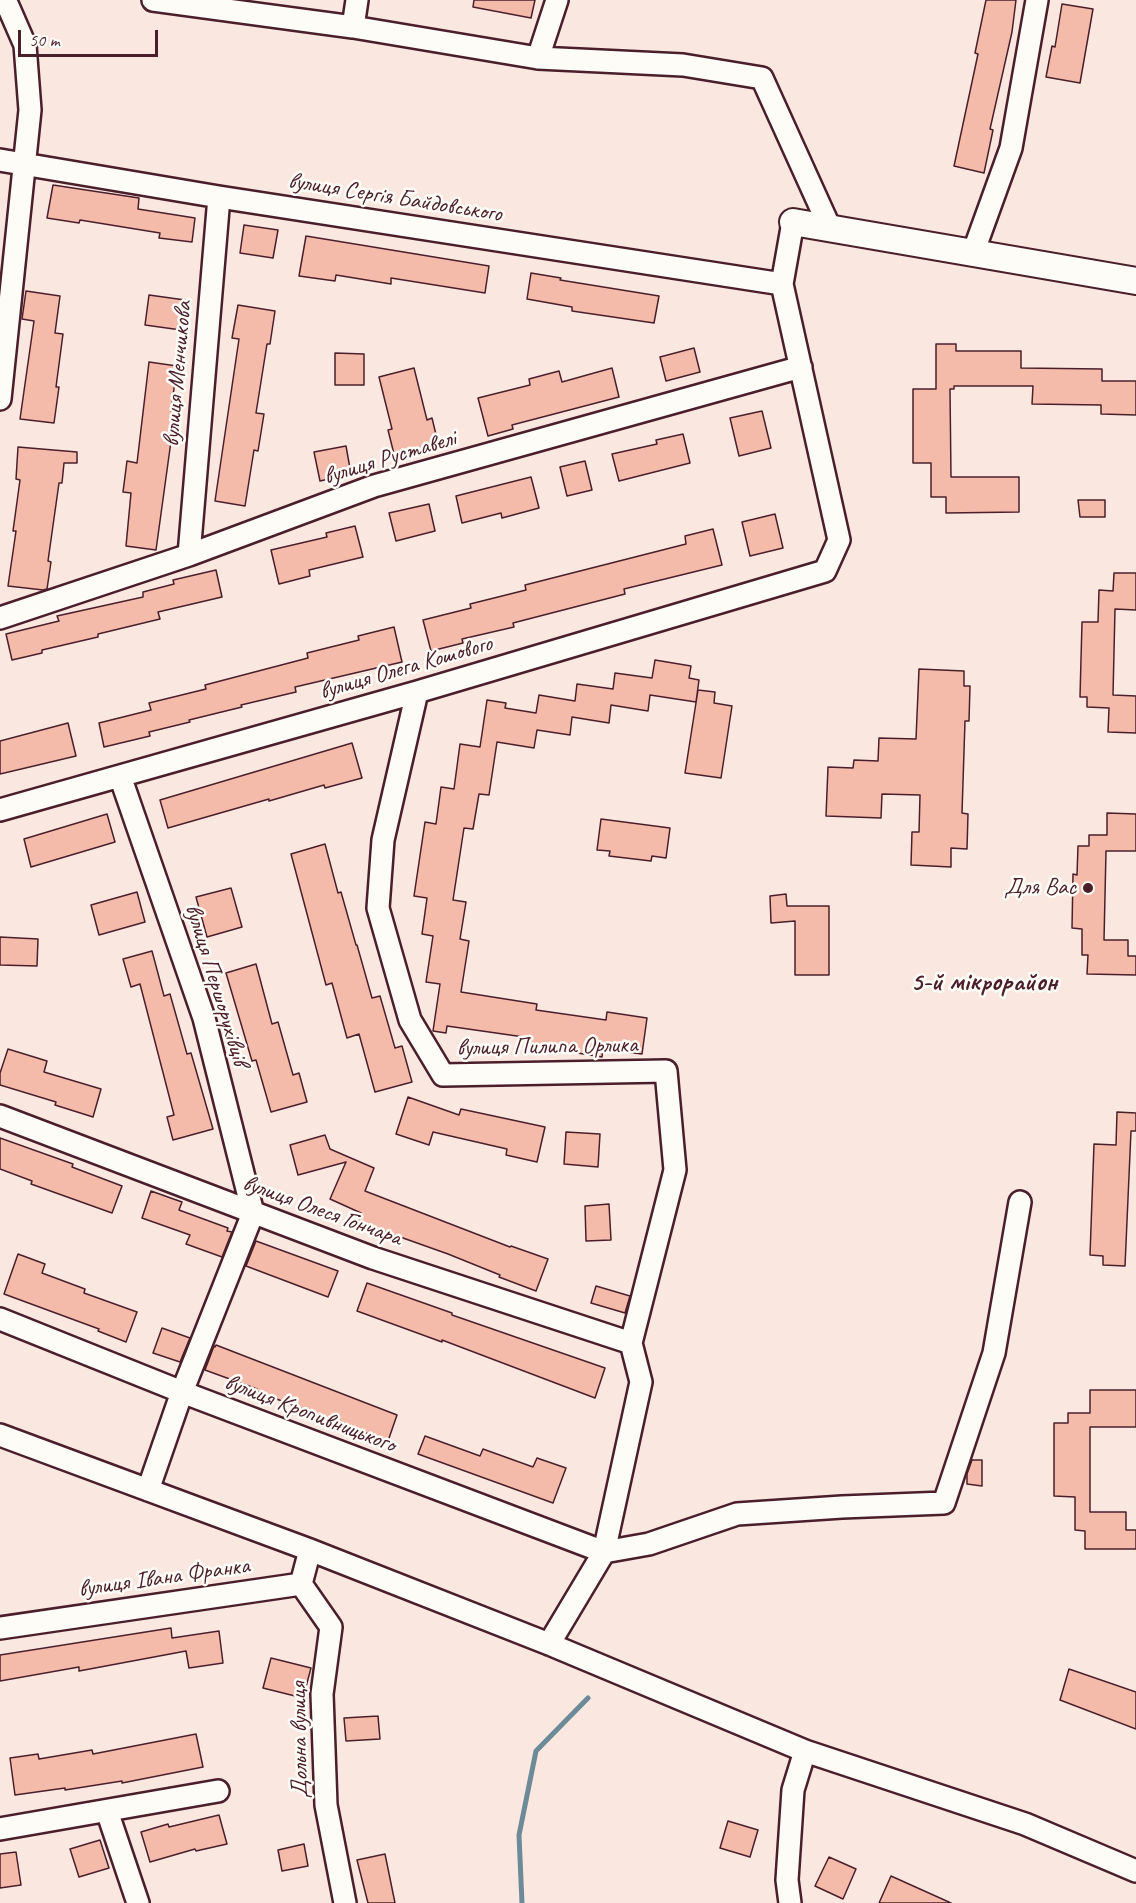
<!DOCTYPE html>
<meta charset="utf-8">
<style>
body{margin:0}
#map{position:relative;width:1136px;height:1903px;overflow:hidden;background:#fae8e0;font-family:Caveat,sans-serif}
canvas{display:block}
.scale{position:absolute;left:18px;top:30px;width:140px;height:27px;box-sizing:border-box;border:3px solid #4a1f2b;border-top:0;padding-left:8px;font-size:18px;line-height:21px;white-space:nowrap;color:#4a1f2b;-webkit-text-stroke:4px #fdfcf7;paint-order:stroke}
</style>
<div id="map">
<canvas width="1136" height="1903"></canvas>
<div class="scale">50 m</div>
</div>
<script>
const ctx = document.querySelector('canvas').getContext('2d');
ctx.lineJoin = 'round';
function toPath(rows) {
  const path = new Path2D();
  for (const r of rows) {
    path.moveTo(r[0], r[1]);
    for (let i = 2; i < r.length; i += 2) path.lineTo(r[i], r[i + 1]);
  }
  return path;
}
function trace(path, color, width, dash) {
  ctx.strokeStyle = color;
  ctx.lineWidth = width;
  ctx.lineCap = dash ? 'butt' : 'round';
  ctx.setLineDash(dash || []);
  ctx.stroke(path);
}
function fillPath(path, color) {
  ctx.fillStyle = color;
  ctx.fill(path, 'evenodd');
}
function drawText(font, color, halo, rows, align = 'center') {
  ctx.font = font + ' Caveat,sans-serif';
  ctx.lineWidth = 5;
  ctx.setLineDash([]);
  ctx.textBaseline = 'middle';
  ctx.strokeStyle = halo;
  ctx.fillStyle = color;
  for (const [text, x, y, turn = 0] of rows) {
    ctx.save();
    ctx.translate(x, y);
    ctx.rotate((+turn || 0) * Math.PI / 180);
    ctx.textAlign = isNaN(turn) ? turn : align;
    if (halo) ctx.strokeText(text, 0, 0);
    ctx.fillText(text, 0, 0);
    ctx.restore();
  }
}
const stream = toPath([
 [522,1903,519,1835,536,1751,588,1698]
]);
const building = toPath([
 [474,0,535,0,531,18,473,7,474,0],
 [986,0,1016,0,1012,32,990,129,993,130,984,173,954,166,978,54,975,53,986,0],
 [1062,4,1093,9,1080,83,1046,77,1052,46,1055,47,1062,4],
 [53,185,139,198,138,209,195,218,192,242,159,238,160,233,80,220,79,223,47,218,53,185],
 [244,225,278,230,273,258,240,253,244,225],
 [306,236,489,266,485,293,391,278,391,284,336,275,335,281,299,276,306,236],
 [531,273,561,278,560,280,659,296,654,323,572,311,572,307,527,299,531,273],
 [26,291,60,296,55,333,63,334,56,387,59,387,54,423,20,419,34,321,22,319,26,291],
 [149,295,185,300,181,330,145,325,149,295],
 [238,305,275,311,270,344,267,344,256,413,264,414,258,451,254,450,245,506,215,501,239,339,232,338,238,305],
 [936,344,956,344,956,351,1021,351,1021,368,1102,369,1102,381,1136,381,1136,415,1101,414,1101,405,1032,404,1033,386,954,386,954,389,950,389,951,477,1019,477,1019,512,946,513,946,497,931,497,931,463,913,463,913,389,936,389,936,344],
 [694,348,700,372,666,381,660,357,694,348],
 [335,353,364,354,364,385,335,385,335,353],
 [149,362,177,366,171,411,174,411,172,434,156,550,126,546,131,493,123,492,127,461,137,463,149,362],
 [414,368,427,420,432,418,439,447,395,458,388,430,392,429,379,377,414,368],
 [612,368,619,397,512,425,513,429,488,436,478,398,530,385,529,379,559,371,562,382,612,368],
 [762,411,771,448,739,456,730,418,762,411],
 [683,434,690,463,619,481,612,454,657,444,656,440,683,434],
 [346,446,351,474,320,481,314,452,346,446],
 [18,447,77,452,77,463,64,463,62,483,59,483,48,561,51,562,47,589,43,590,8,586,16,531,13,531,20,480,16,479,18,447],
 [585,461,592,490,567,496,560,467,585,461],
 [531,477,539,508,502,518,501,513,462,523,456,496,531,477],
 [1078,500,1105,500,1105,517,1080,517,1078,500],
 [429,504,435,531,396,541,389,513,429,504],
 [775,514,783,548,750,556,742,522,775,514],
 [355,526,363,557,309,570,310,576,279,584,271,550,327,537,326,533,355,526],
 [713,529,722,565,624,589,625,594,513,623,514,627,462,639,463,643,431,651,423,620,471,608,470,604,526,590,525,585,686,544,685,536,713,529],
 [216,570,222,597,158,612,160,619,98,634,98,637,42,650,42,653,12,660,6,634,59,621,57,616,143,597,143,592,174,584,173,580,216,570],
 [1114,573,1136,573,1136,610,1115,609,1113,695,1136,696,1136,733,1108,732,1109,708,1087,707,1087,697,1080,697,1082,622,1098,622,1099,590,1113,591,1114,573],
 [394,627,402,662,295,687,296,692,241,705,242,707,189,720,190,722,149,732,150,736,104,747,99,723,151,710,149,703,206,689,205,685,308,658,307,653,359,640,358,636,394,627],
 [655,660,691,666,689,678,699,680,696,702,650,695,648,711,611,705,609,723,572,717,570,735,537,730,534,748,497,742,489,795,479,794,473,829,464,828,453,900,466,902,460,939,469,941,461,992,537,1004,536,1010,606,1020,607,1012,647,1018,642,1054,603,1049,602,1057,559,1050,559,1053,529,1048,531,1038,447,1026,446,1033,433,1031,440,984,426,982,433,936,422,934,427,898,414,896,425,822,436,824,441,787,454,789,460,744,480,747,487,700,506,703,505,708,536,713,539,695,575,701,577,684,613,689,615,673,652,678,655,660],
 [919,669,964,671,964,686,970,686,969,721,965,721,962,813,968,814,967,849,951,848,951,867,911,865,912,832,919,832,920,795,882,794,881,818,826,816,828,767,853,768,854,760,878,761,879,738,916,739,919,669],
 [698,690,715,692,714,703,732,706,721,778,685,773,698,690],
 [68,723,76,756,0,774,0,741,68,723],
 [352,743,362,778,325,788,324,785,269,801,269,799,168,828,160,800,352,743],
 [1107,813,1136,814,1136,851,1106,851,1104,940,1128,940,1128,956,1136,956,1136,975,1087,974,1088,955,1082,955,1082,929,1072,928,1073,874,1077,875,1078,846,1089,846,1089,835,1107,835,1107,813],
 [107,814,115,842,31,867,24,839,107,814],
 [601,819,670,828,666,858,652,856,651,861,609,856,610,851,597,850,601,819],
 [325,844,338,893,341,892,356,945,357,945,372,998,380,996,395,1048,402,1046,412,1082,375,1092,359,1034,347,1038,332,983,326,985,291,854,325,844],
 [231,888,242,927,207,937,196,897,231,888],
 [137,892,145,922,99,935,91,905,137,892],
 [786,894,787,906,829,906,829,975,795,975,795,921,771,923,770,896,786,894],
 [0,937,38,939,37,966,0,965,0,937],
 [152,951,164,996,170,994,187,1054,191,1053,213,1129,173,1140,167,1117,174,1115,140,984,131,987,123,959,152,951],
 [256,964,272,1024,278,1022,293,1075,299,1073,307,1102,271,1112,256,1060,252,1061,226,973,256,964],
 [8,1049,47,1061,44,1072,101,1089,93,1117,55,1105,56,1102,0,1085,0,1073,8,1049],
 [408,1097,459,1115,461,1109,545,1127,537,1162,506,1155,507,1149,433,1132,429,1145,396,1134,408,1097],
 [1117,1112,1136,1113,1136,1131,1131,1131,1125,1266,1103,1265,1103,1256,1090,1255,1094,1144,1116,1145,1117,1112],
 [566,1132,600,1134,598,1167,564,1164,566,1132],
 [325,1135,330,1149,374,1168,365,1191,510,1247,511,1246,548,1259,536,1291,499,1277,500,1275,448,1254,358,1222,361,1213,330,1199,346,1162,298,1175,290,1145,325,1135],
 [0,1138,73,1164,72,1167,122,1186,112,1213,31,1184,32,1181,0,1169,0,1138],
 [151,1191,182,1202,179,1210,228,1228,227,1231,232,1232,222,1257,186,1244,190,1235,142,1218,151,1191],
 [609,1204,611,1240,586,1241,585,1206,609,1204],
 [256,1241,338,1271,328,1297,246,1266,256,1241],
 [18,1254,45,1264,42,1273,85,1289,84,1293,137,1312,126,1342,98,1331,99,1329,4,1294,18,1254],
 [367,1283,452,1313,452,1315,605,1368,595,1398,442,1340,442,1342,357,1311,367,1283],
 [596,1286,630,1296,625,1313,591,1303,596,1286],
 [162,1328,190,1338,180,1362,153,1353,162,1328],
 [216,1345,397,1415,388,1441,304,1411,305,1410,256,1391,257,1389,205,1370,214,1346,215,1347,216,1345],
 [1090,1390,1136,1390,1136,1427,1090,1427,1090,1512,1126,1512,1126,1530,1136,1530,1136,1549,1085,1549,1085,1531,1075,1530,1075,1497,1054,1496,1054,1423,1068,1423,1068,1413,1090,1413,1090,1390],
 [425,1436,480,1456,483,1449,533,1467,537,1458,566,1468,553,1503,418,1454,425,1436],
 [972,1460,982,1460,982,1486,967,1484,967,1474,972,1460],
 [171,1628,172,1638,219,1631,223,1663,189,1668,186,1651,79,1671,79,1667,0,1681,0,1655,171,1628],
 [271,1658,311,1668,303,1698,263,1688,271,1658],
 [1069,1669,1136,1692,1136,1729,1060,1700,1069,1669],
 [378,1716,380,1739,346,1741,344,1718,378,1716],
 [196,1734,203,1767,122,1783,122,1781,65,1790,65,1788,15,1795,10,1758,38,1754,39,1759,92,1750,93,1754,196,1734],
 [219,1815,227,1844,196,1851,195,1849,150,1862,141,1832,168,1824,169,1827,219,1815],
 [728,1821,758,1830,750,1857,720,1848,728,1821],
 [100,1840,109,1868,79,1877,70,1849,100,1840],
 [304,1844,308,1866,282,1871,278,1850,304,1844],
 [16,1852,21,1885,0,1888,0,1854,16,1852],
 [385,1854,395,1903,368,1903,357,1860,385,1854],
 [829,1857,856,1869,843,1899,815,1886,829,1857],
 [891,1876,951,1903,879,1903,891,1876]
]);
const minor = toPath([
 [153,0,353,27,538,58,683,65,762,78,830,228],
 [353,27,357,0],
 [538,58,557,0],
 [0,160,219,197,782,284],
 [973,253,1011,148,1037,0],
 [0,399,30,110,25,45,8,6,2,0],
 [189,555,219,197],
 [0,618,189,555,374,486,801,367],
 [417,692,383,840,378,908,410,1020,443,1075,666,1071,675,1170,631,1343,641,1382,604,1552,549,1644],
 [120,776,204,1018,253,1213,182,1392,148,1490],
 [0,810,417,692,825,571,839,540,782,284,793,222],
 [0,1116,373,1258,631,1343],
 [0,1319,182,1392,604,1552,649,1544,737,1514,842,1507,944,1503,994,1353,1020,1202],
 [0,1435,310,1550,549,1644,805,1751,1025,1824,1136,1871],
 [301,1584,331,1627,322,1694,326,1805,345,1903],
 [0,1628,301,1584,310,1550],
 [107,1811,138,1903],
 [0,1829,218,1791],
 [790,1903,787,1880,793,1790,805,1751]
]);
const tertiary = toPath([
 [793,222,1136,281]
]);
const markers = [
 [1088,888,6,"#4a1f2b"]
];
const streetNames = [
 ["вулиця Сергія Байдовського",395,198,9],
 ["вулиця Менчикова",178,374,-85],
 ["вулиця Руставелі",390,458,-17],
 ["вулиця Олега Кошового",406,668,-16],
 ["вулиця Першорухівців",216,985,73],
 ["вулиця Пилипа Орлика",547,1047,-1],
 ["вулиця Олеся Гончара",322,1211,20],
 ["вулиця Кропивницького",310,1414,21],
 ["вулиця Івана Франка",164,1578,-8],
 ["Дольна вулиця",300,1740,-91]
];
const poiNames = [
 ["Для Вас",1076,888]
];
const quarterNames = [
 ["5-й мікрорайон",984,983]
];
trace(stream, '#6c8a98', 5);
fillPath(building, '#f4bbab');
trace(building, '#4a1f2b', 1.5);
trace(minor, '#4a1f2b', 26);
trace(tertiary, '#4a1f2b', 30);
trace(minor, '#fdfcf7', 21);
trace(tertiary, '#fdfcf7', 26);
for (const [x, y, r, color] of markers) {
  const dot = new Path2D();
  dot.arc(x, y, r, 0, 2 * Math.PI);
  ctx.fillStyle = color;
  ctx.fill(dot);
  trace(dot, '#fdfcf7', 2);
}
drawText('24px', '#4a1f2b', '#fdfcf7', streetNames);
drawText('24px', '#4a1f2b', '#fdfcf7', poiNames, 'right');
drawText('bold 27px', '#4a1f2b', '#fdfcf7', quarterNames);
</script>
